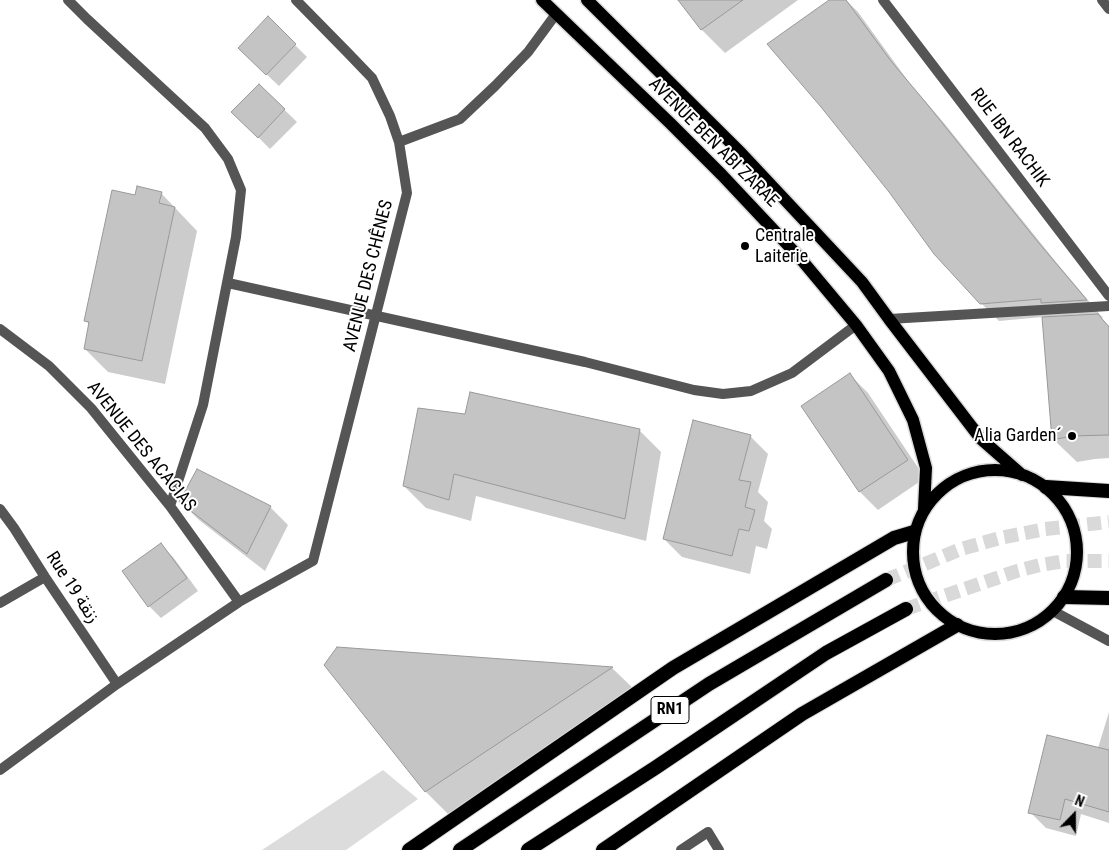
<!DOCTYPE html>
<meta charset="utf-8">
<style>
body{margin:0}
#map{position:relative;width:1109px;height:850px;overflow:hidden;background:#fff;font-family:"Roboto Condensed",sans-serif}
canvas{display:block}
.north{position:absolute;left:1049px;top:790px;width:50px;height:50px;-webkit-text-stroke:4px #fff;paint-order:stroke;rotate:22deg;font-size:14px;font-weight:700;line-height:20px;text-align:center;color:#000}
.north::after{content:'';display:block;margin:auto;width:18px;height:22px;background:#000;clip-path:polygon(50% 0,100% 100%,50% 72%,0 100%)}
</style>
<div id="map">
<canvas width="1109" height="850"></canvas>
<div class="north">N</div>
</div>
<script>
const ctx = document.querySelector('canvas').getContext('2d');
ctx.lineJoin = 'round';
function fillPath(path, color) {
  ctx.fillStyle = color;
  ctx.fill(path, 'evenodd');
}
function toPath(rows) {
  const path = new Path2D();
  for (const r of rows) {
    if (r.length === 3) {
      path.moveTo(r[0] + r[2], r[1]);
      path.arc(r[0], r[1], r[2], 0, 2 * Math.PI);
      continue;
    }
    path.moveTo(r[0], r[1]);
    for (let i = 2; i < r.length; i += 2) path.lineTo(r[i], r[i + 1]);
  }
  return path;
}
function trace(path, color, width, dash) {
  ctx.strokeStyle = color;
  ctx.lineWidth = width;
  ctx.lineCap = dash ? 'butt' : 'round';
  ctx.setLineDash(dash || []);
  ctx.stroke(path);
}
function drawText(font, color, halo, rows, align = 'center') {
  ctx.font = font + ' "Roboto Condensed","Noto Sans Arabic",sans-serif';
  ctx.lineWidth = 4;
  ctx.setLineDash([]);
  ctx.textBaseline = 'middle';
  ctx.strokeStyle = halo;
  ctx.fillStyle = color;
  for (const [text, x, y, turn = 0] of rows) {
    ctx.save();
    ctx.translate(x, y);
    ctx.rotate((+turn || 0) * Math.PI / 180);
    ctx.textAlign = isNaN(turn) ? turn : align;
    if (halo) ctx.strokeText(text, 0, 0);
    ctx.fillText(text, 0, 0);
    ctx.restore();
  }
}
const green = toPath([
 [383,770,418,799,346,850,262,850]
]);
const shadow = toPath([
 [679,0,798,0,725,53,702,30],
 [831,0,846,0,858,12,908,81,944,123,1056,262,1103,318,1101,318,1109,326,1109,458,1095,459,1077,462,1053,439,1043,317,999,321,981,303],
 [268,18,307,57,279,86,251,60],
 [259,85,297,122,270,149,245,124],
 [161,193,197,231,165,384,108,372,85,349,90,325,86,321,136,197],
 [850,375,868,393,925,478,878,510,860,492,802,406],
 [466,416,639,430,661,452,646,541,476,496,471,521,426,508,404,486],
 [750,436,768,454,758,492,768,502,764,521,772,529,767,549,756,546,750,574,682,557,664,539],
 [181,502,270,507,288,525,265,571,199,520],
 [161,545,173,557,198,591,161,618,149,606],
 [337,649,612,668,635,690,449,815,426,792,326,665],
 [1109,712,1109,823,1081,814,1076,836,1046,828,1030,812,1098,748]
]);
const building = toPath([
 [678,0,743,0,701,30,678,0],
 [829,0,846,0,891,61,927,104,1038,242,1087,300,1041,303,1041,299,980,304,934,254,889,192,821,107,767,44,829,0],
 [268,16,296,44,266,75,238,48,268,16],
 [259,84,285,109,258,138,231,112,259,84],
 [137,186,162,192,159,203,175,207,142,361,84,349,89,322,84,321,112,190,135,195,137,186],
 [1098,314,1109,327,1109,435,1072,436,1052,440,1042,317,1098,314],
 [850,373,908,460,859,492,801,406,850,373],
 [470,392,640,429,625,519,454,474,449,500,403,486,418,408,465,414,470,392],
 [693,420,751,435,739,480,751,482,745,507,755,510,749,531,739,529,732,556,663,539,693,420],
 [197,469,271,506,247,554,179,502,197,469],
 [161,543,187,578,148,607,122,571,161,543],
 [337,647,613,667,425,792,324,665,337,647],
 [1047,735,1109,750,1109,812,1065,799,1060,820,1028,813,1047,735]
]);
const trunkTunnel = toPath([
 [886,580,961,549,1000,538,1045,529,1109,522],
 [906,609,1017,571,1040,565,1065,561,1109,561]
]);
const minor = toPath([
 [68,0,87,19,205,128,228,159,241,190,236,237,203,405,170,506],
 [883,0,1109,296],
 [1102,0,1109,9],
 [399,142,460,119,495,86,528,52,556,14],
 [228,283,585,362,694,390,723,394,751,391,792,373,856,325],
 [889,319,1109,306],
 [0,329,49,366,91,408,170,506,239,602],
 [0,509,14,528,45,577,117,684],
 [0,603,45,577],
 [1053,611,1109,641],
 [0,770,117,684,239,602,313,561,407,193,399,142,390,116,372,78,348,53,296,0],
 [681,850,708,832,719,850]
]);
const primary = toPath([
 [542,0,670,123,722,175,800,258,856,325,889,371,913,420,926,468,924,509],
 [587,0,741,153,862,282,889,319,981,439,1022,475],
 [995,552,82]
]);
const trunk = toPath([
 [1046,487,1109,491],
 [1064,597,1109,598],
 [409,850,673,668,894,538,914,532],
 [460,850,709,684,886,580],
 [528,850,655,768,826,653,906,609],
 [603,850,802,714,957,625]
]);
const markers = [
 [745,246,5,"#000"],
 [1072,436,5,"#000"]
];
const shields = [
 [670,710,38]
];
const shieldNames = [
 ["RN1",670,710]
];
const streetNames = [
 ["RUE IBN RACHIK",1009,138,53],
 ["AVENUE BEN ABI ZARAE",713,143,45],
 ["AVENUE DES CHÊNES",369,276,-76],
 ["AVENUE DES ACACIAS",141,447,51],
 ["Rue 19 زنقة",72,588,57]
];
const poiNames = [
 ["Centrale",755,236],
 ["Laiterie",755,257],
 ["Alia Garden´",1062,436,"right"]
];
fillPath(green, '#dcdcdc');
fillPath(shadow, '#0003');
fillPath(building, '#c4c4c4');
trace(building, '#999', 1);
trace(trunkTunnel, '#d9d9d9', 14, [14, 7]);
trace(primary, '#dbdbdb', 15);
trace(trunk, '#dbdbdb', 16);
trace(minor, '#555', 10);
trace(primary, '#000', 12);
trace(trunk, '#000', 14);
for (const [x, y, r, color] of markers) {
  const dot = new Path2D();
  dot.arc(x, y, r, 0, 2 * Math.PI);
  ctx.fillStyle = color;
  ctx.fill(dot);
  trace(dot, '#fff', 2);
}
for (const [x, y, w] of shields) {
  const box = new Path2D();
  box.roundRect(x - w / 2, y - 13.5, w, 27, 4);
  ctx.fillStyle = '#fff';
  ctx.fill(box);
  trace(box, '#000', 1);
}
drawText('bold 16px', '#000', null, shieldNames);
drawText('18px', '#000', '#fff', streetNames);
drawText('18px', '#000', '#fff', poiNames, 'left');
</script>
